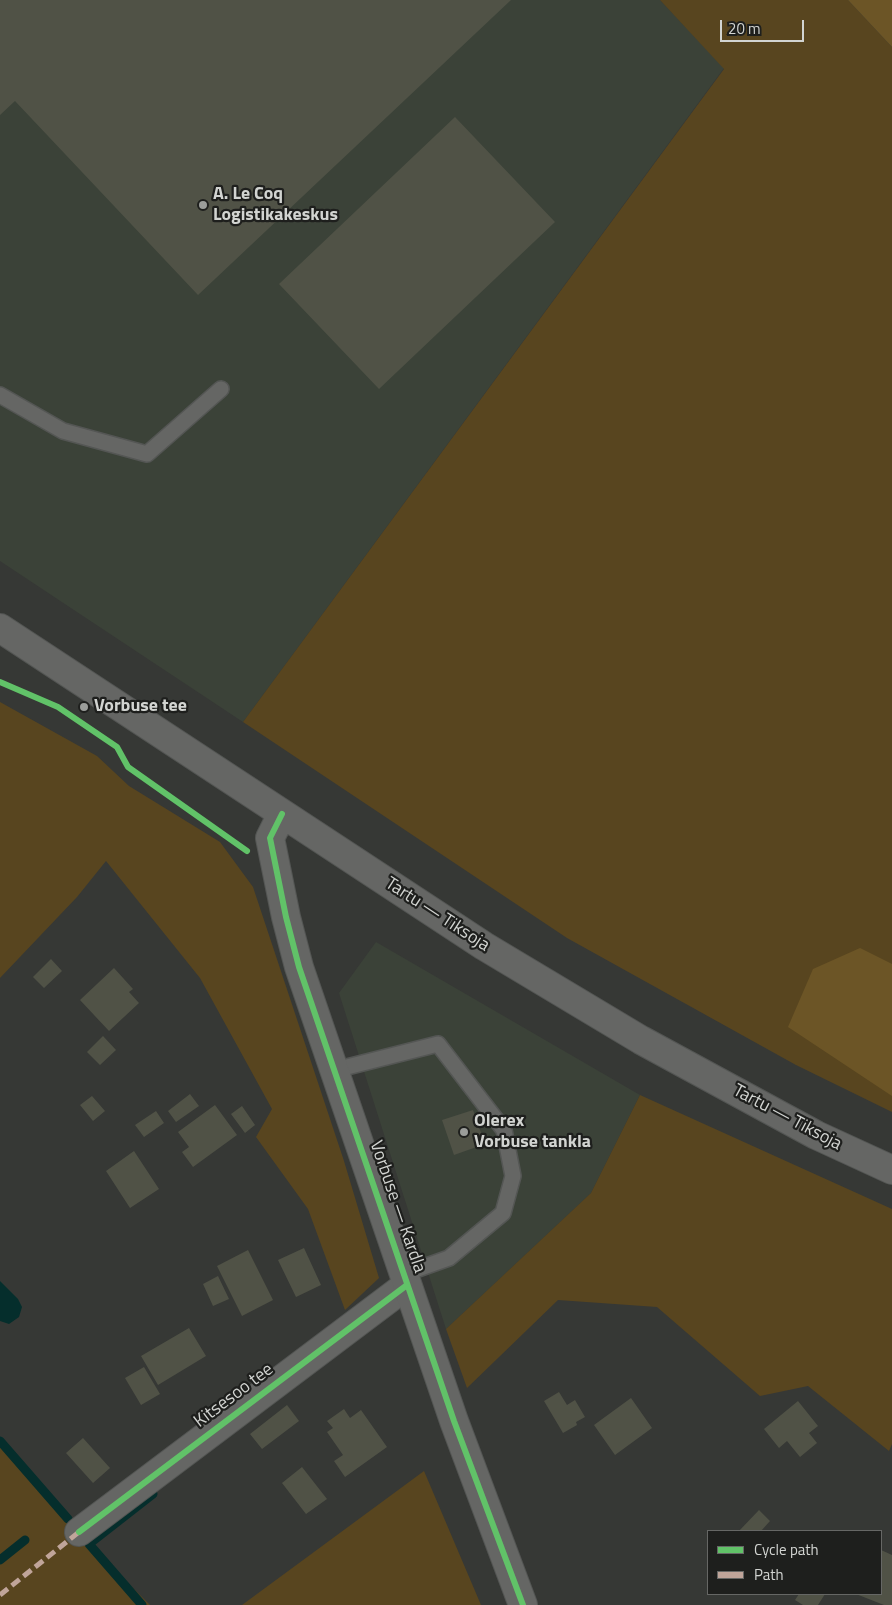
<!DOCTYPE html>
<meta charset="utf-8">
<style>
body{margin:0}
#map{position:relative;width:892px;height:1605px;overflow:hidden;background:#363835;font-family:"Titillium Web",sans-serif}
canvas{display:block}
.legend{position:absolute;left:707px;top:1530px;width:175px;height:65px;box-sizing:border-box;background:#1e1f1d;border:1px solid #666765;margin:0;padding:6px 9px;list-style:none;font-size:15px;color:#d2d4d1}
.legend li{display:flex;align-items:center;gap:10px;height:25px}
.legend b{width:25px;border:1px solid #666765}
.scale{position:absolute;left:720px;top:20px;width:84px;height:22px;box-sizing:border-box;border:2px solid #d2d4d1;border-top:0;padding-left:6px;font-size:15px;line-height:18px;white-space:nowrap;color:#d2d4d1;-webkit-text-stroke:4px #1e1f1d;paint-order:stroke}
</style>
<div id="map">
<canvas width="892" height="1605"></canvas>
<ul class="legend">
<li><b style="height:6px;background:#61c268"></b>Cycle path</li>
<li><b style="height:6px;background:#c0a59a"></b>Path</li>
</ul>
<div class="scale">20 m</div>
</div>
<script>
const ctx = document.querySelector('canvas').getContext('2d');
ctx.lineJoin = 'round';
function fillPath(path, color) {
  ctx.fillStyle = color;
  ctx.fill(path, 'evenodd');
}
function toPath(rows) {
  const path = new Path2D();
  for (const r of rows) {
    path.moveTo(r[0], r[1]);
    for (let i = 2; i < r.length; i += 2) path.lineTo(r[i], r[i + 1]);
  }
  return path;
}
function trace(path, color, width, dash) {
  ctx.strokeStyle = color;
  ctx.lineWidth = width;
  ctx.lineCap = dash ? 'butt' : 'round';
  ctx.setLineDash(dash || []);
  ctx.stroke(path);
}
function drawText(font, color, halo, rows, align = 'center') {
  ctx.font = font + ' "Titillium Web",sans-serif';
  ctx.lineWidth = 4.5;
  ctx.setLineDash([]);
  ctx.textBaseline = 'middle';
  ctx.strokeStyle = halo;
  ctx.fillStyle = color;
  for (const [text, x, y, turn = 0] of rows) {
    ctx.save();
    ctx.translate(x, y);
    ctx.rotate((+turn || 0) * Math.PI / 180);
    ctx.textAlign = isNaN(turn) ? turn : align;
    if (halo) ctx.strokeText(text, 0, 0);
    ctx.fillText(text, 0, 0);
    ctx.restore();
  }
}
const built = toPath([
 [0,0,660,0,724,68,243,722,0,561],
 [376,942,640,1095,591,1193,446,1329,339,993]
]);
const green = toPath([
 [660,0,848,0,892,47,892,1112,796,1065,567,938,243,722,724,69],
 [0,702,97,756,129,786,220,842,253,887,344,1161,379,1278,345,1310,308,1209,256,1137,272,1109,200,978,106,861,77,897,0,978],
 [640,1095,892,1209,892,1444,889,1451,808,1386,760,1396,657,1307,558,1300,467,1388,446,1329,591,1193],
 [0,1441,89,1544,150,1605,0,1605],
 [424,1471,481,1605,242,1605]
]);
const forest = toPath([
 [848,0,892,0,892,47],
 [860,948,892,964,892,1096,788,1027,813,969]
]);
const water = toPath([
 [0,1281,18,1299,22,1307,19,1317,9,1324,0,1321]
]);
const stream = toPath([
 [0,1441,68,1519],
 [0,1560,25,1540],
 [142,1605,89,1544,153,1494]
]);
const building = toPath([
 [0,0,511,0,198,295,15,101,0,115],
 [455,117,555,222,379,389,279,284],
 [51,959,62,971,44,988,33,977],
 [114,968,133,989,129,992,139,1003,109,1031,80,1000],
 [103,1036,116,1050,100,1065,87,1052],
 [190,1094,199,1106,176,1122,168,1111],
 [92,1096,105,1111,93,1121,80,1105],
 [215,1105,237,1135,193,1167,182,1152,189,1147,178,1132],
 [242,1106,255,1125,245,1133,231,1114],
 [473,1110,485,1144,454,1155,442,1120],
 [156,1111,164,1123,144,1137,135,1125],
 [134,1151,159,1189,130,1208,106,1171],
 [304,1248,321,1285,296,1297,278,1260],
 [248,1250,273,1300,242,1316,217,1266],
 [218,1276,229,1299,213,1306,203,1284],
 [189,1328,206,1356,158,1385,141,1356],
 [144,1367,160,1394,141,1405,125,1378],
 [559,1392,567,1405,575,1400,585,1417,576,1422,577,1425,563,1433,544,1401],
 [631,1398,652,1428,615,1455,594,1425],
 [798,1401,818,1426,809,1433,817,1443,800,1457,787,1441,779,1448,764,1429],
 [287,1405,299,1421,262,1449,250,1434],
 [344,1409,350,1418,361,1410,387,1447,345,1477,334,1461,343,1455,327,1432,333,1428,327,1421],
 [83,1438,110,1468,93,1483,66,1453],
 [302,1467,327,1499,306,1514,282,1483],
 [759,1510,770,1521,761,1531,739,1531],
 [881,1550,892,1555,892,1605,884,1605,856,1594,881,1594],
 [799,1594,825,1594,818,1605,803,1605,795,1600]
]);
const lane = toPath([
 [0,395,63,431,147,454,221,389],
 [335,1070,438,1044,504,1130,513,1176,503,1213,449,1258,404,1274]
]);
const street = toPath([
 [79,1532,407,1285]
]);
const secondary = toPath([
 [0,628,484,946,641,1040,816,1135,892,1170],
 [282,814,270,838,286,917,299,967,454,1421,523,1605]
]);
const quiet = toPath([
 [0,1595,79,1532]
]);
const cycleway = toPath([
 [0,682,58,707,117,747,128,767,247,851],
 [282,814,270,838,286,917,299,967,454,1421,523,1605],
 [79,1532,407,1285]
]);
const markers = [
 [203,205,5,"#9b9d9a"],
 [84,707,5,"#9b9d9a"],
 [464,1132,5,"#9b9d9a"]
];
const poiNames = [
 ["A. Le Coq",213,195],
 ["Logistikakeskus",213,216],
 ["Vorbuse tee",94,707],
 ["Olerex",474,1122],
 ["Vorbuse tankla",474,1143]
];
const streetNames = [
 ["Tartu — Tiksoja",437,915,33],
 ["Tartu — Tiksoja",787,1118,28],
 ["Vorbuse — Kardla",397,1207,71],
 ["Kitsesoo tee",234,1396,-37]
];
fillPath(built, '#3b4238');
fillPath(green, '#58451f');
fillPath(forest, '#6c5526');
fillPath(water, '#052e2c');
trace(stream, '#052e2c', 9);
fillPath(building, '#505246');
trace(lane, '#545654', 18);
trace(street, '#545654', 30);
trace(secondary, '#545654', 30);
trace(lane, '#656664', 15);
trace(street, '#656664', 28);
trace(secondary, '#656664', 28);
trace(quiet, '#c0a59a', 5, [10, 5]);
trace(cycleway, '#61c268', 6);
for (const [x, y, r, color] of markers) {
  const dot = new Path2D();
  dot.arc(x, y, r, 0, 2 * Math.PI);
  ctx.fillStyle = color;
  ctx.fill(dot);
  trace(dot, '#1e1f1d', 2);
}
drawText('bold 18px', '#d2d4d1', '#1e1f1d', poiNames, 'left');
drawText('18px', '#d2d4d1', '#1e1f1d', streetNames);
</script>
